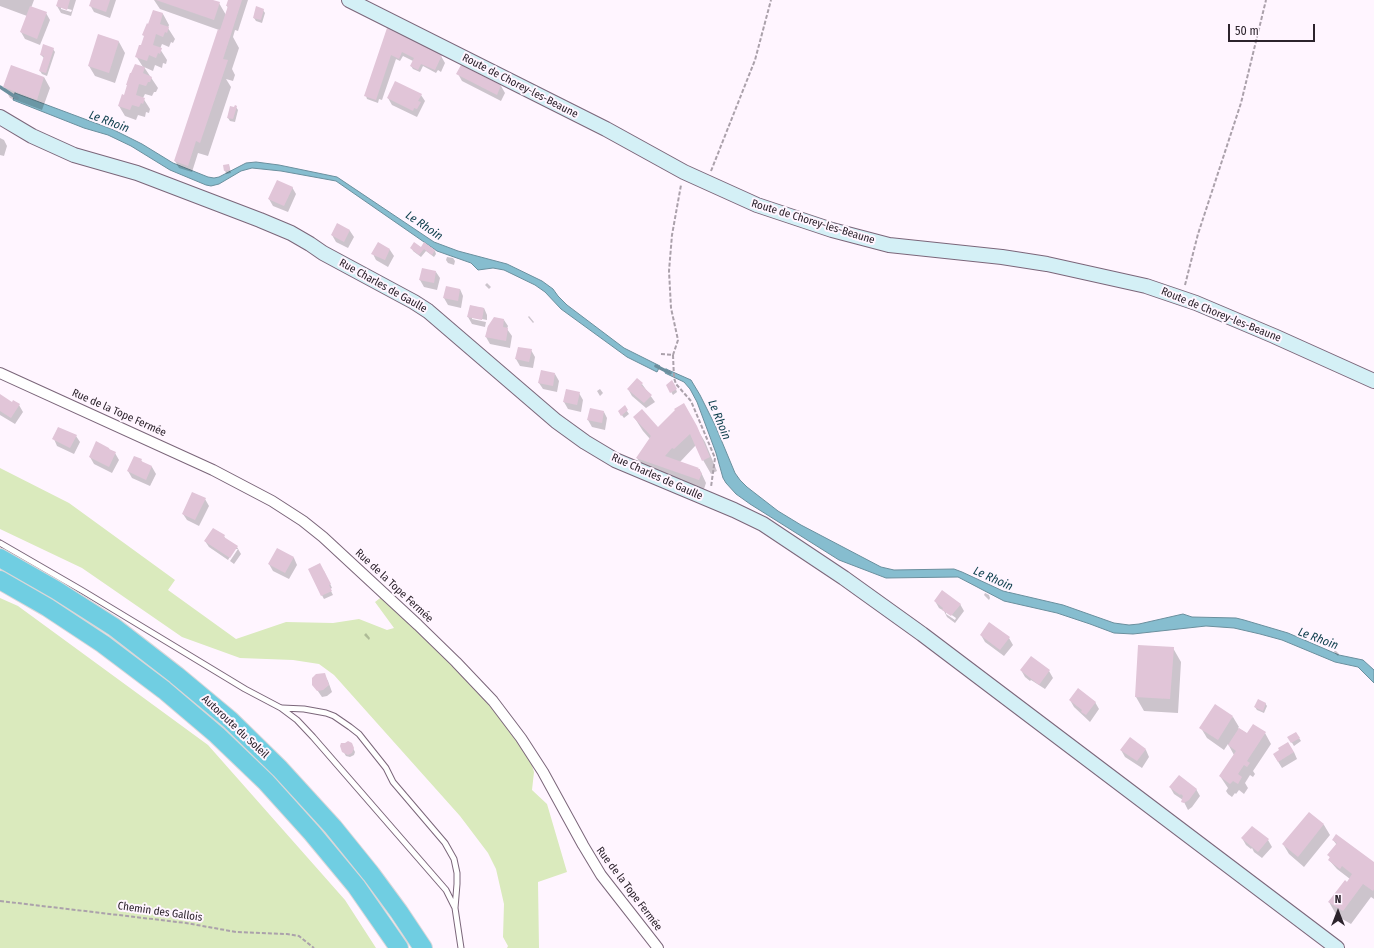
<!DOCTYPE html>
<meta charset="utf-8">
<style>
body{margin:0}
#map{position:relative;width:1374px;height:948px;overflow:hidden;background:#fff5ff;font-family:"Fira Sans Condensed",sans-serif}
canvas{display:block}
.north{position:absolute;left:1318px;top:892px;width:40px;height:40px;-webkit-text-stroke:3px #fff5ff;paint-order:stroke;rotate:0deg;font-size:11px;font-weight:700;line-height:16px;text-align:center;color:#2c232c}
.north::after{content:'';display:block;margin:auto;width:14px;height:18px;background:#2c232c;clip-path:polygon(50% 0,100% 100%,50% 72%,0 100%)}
.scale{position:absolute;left:1228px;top:24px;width:87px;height:18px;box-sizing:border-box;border:2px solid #2c232c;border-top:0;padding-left:5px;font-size:12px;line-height:14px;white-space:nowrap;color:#2c232c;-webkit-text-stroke:3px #fff5ff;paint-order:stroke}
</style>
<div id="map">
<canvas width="1374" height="948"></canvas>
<div class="north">N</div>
<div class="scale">50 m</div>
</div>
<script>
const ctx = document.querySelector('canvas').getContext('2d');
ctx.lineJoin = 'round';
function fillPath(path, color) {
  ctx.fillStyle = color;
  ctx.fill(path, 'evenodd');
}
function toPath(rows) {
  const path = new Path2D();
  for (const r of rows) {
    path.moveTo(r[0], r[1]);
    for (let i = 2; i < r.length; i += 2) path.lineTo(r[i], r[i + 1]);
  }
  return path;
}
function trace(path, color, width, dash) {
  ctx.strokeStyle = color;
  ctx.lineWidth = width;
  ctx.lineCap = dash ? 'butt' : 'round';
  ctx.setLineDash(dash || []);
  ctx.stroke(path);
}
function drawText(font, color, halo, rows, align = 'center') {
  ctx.font = font + ' "Fira Sans Condensed",sans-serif';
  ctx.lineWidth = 4;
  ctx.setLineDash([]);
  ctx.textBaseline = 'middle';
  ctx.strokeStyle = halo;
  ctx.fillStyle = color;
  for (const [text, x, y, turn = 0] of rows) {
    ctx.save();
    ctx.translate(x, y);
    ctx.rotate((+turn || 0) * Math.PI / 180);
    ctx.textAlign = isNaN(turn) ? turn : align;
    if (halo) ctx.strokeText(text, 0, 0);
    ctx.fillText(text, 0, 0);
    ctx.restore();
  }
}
const green = toPath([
 [0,468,69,503,175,580,168,590,236,639,286,622,333,623,359,619,387,630,394,628,375,602,384,595,488,698,530,759,534,772,532,790,547,804,567,872,538,882,539,948,507,948,508,946,503,937,504,904,496,869,488,853,460,816,334,675,319,664,293,660,240,658,182,637,82,568,0,529],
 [0,598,18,606,208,745,345,900,376,948,0,948]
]);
const water = toPath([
 [15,93,114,130,142,144,173,163,208,177,214,178,219,177,246,163,256,162,279,165,337,177,434,242,458,251,507,264,542,281,553,289,558,296,567,305,624,348,660,366,657,372,627,357,561,309,545,292,535,285,504,270,493,268,478,270,471,263,437,251,336,181,281,171,252,168,241,171,219,184,211,186,206,185,170,170,131,146,108,135,84,128,13,100,15,93],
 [666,369,691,380,700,395,715,425,735,473,740,480,747,487,778,511,801,525,881,567,894,570,954,569,962,572,1003,591,1063,605,1114,623,1129,625,1139,624,1183,614,1192,617,1236,618,1244,620,1288,633,1339,655,1363,660,1374,670,1374,683,1358,667,1335,662,1282,640,1260,634,1234,628,1206,626,1133,634,1114,633,1090,624,1057,613,1004,601,958,577,886,578,839,560,750,504,736,494,726,483,723,478,716,453,697,402,690,389,684,382,665,373,666,369]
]);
const shadow = toPath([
 [0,0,34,0,31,8,46,13,50,20,40,45,25,39,21,32,27,16,0,6],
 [59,0,76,0,71,16,61,13,57,6],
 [61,7,72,10,71,12,61,9],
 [92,0,116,0,110,18,94,12,90,5],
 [154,0,210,0,219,3,226,15,228,8,227,6,231,0,248,0,238,31,235,30,233,37,239,48,232,69,235,75,233,81,226,79,231,87,208,156,198,153,192,172,179,168,175,161,219,30,160,9],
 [263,10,265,13,262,23,256,21,254,18],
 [154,11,163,14,169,25,168,28,175,39,173,43,171,42,169,47,162,44,160,49,167,60,166,64,163,63,162,68,155,65,153,71,144,67,158,88,156,92,154,92,152,96,145,94,143,98,150,109,149,113,146,112,145,117,138,115,136,120,125,116,119,106,124,98,128,87,127,85,143,67,136,56,141,49,145,38,144,35,148,28],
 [388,29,441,56,445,63,441,72,438,70,436,73,423,66,420,72,413,69,411,66,413,61,403,56,400,61,396,59,382,100,379,99,378,103,367,99,366,96],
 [99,36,119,42,125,53,115,83,95,76,89,66],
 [53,49,55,52,47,76,42,74,40,71,44,58,41,55],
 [461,66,501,86,505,93,501,101,462,81,458,74],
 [44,77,50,88,42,110,10,98,4,87],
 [421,95,425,101,417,117,392,105,388,98],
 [236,107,238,110,235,122,230,121,228,118],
 [0,138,4,140,7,146,4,156,0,155],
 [229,165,231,173,226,174,224,166],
 [292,187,296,194,288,212,273,206,269,199],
 [338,224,350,231,354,237,348,248,336,242,332,235],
 [378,244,390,250,394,256,388,267,376,260,373,254],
 [412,248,421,248,435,251,436,254,434,257,426,251,421,257,413,251],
 [447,257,453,258,455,261,454,265,448,263,446,260],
 [436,272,440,278,437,290,424,287,420,280],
 [487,283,491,287,489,289,485,285],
 [460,289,463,296,461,308,448,305,444,298],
 [471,306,484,308,487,315,487,320,472,317,472,319,486,322,485,327,472,324,468,317],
 [529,316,534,322,533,323,528,317],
 [504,320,508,326,507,329,512,336,510,348,490,344,486,337,488,326],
 [531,350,535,357,533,368,520,366,516,359],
 [555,374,559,381,557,392,543,389,539,383],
 [642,384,655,402,646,408,632,396,628,389],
 [674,384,677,392,673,395,667,385],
 [600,389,603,393,600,396,597,391],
 [566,391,579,393,583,400,581,412,568,409,564,402],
 [0,395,12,403,19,405,23,412,15,424,0,415],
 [683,405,705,442,717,471,711,474,703,460,696,445,680,462,698,469,700,470,706,483,703,492,645,472,637,458,650,439,643,431,634,417,658,428],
 [624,407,629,414,624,418,621,414],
 [604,412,607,418,605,430,592,427,588,420],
 [76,436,80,442,74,454,57,446,54,439],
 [109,448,110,451,115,453,119,460,112,473,94,464,90,457],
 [141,460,143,463,152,467,156,474,150,486,132,478,128,471],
 [205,499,209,506,199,526,187,520,183,514],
 [224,536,226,540,237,547,241,554,234,564,230,561,238,549,235,549,228,560,209,547,205,541],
 [289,555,294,558,297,565,289,579,273,571,269,564],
 [324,571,332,588,330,589,333,595,324,599,319,590],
 [985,593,989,595,990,598,989,600,984,595],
 [935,601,960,604,964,611,955,623,947,617,944,611,939,608],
 [946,611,956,618,955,620,946,614],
 [366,633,370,638,369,640,364,635],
 [981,635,1009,638,1013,645,1004,656,985,642],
 [1173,648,1181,662,1178,713,1144,711,1136,697],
 [1335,650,1339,654,1338,656,1334,652],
 [1021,670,1049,671,1053,678,1045,689,1031,680,1030,681,1025,677],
 [324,674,328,681,332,692,327,696,322,697,313,684],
 [1070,700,1095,702,1099,709,1090,722,1074,707],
 [1265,703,1267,706,1264,713,1257,710,1255,707],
 [1233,717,1239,727,1238,728,1248,734,1265,733,1271,744,1253,771,1255,774,1253,777,1250,775,1245,783,1248,788,1244,794,1239,790,1236,794,1235,793,1232,797,1228,794,1226,791,1228,788,1220,776,1234,755,1228,744,1224,750,1207,738,1201,728],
 [1296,733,1301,741,1294,746,1289,738],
 [1130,739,1146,750,1149,757,1142,768,1125,757,1121,750],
 [351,744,355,752,354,755,350,757,346,756,343,751],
 [1281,750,1294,752,1297,759,1282,768,1274,755],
 [1170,787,1196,789,1200,796,1192,807,1188,810,1183,800,1174,794],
 [1309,813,1324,825,1330,835,1304,867,1289,854,1283,844],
 [1242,838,1268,840,1272,847,1262,858,1254,852,1252,848,1251,849,1246,845],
 [1333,840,1374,863,1374,899,1371,897,1351,924,1337,916,1329,902,1350,879,1337,869,1329,860,1330,858,1329,855,1337,845]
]);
const stream = toPath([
 [0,87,17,98],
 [656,366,670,373]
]);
const building = toPath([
 [58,0,70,0,67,10,56,6],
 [91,0,110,0,106,12,89,6],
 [156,0,213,0,220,2,214,20],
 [228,0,242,0,223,59,228,60,200,143,196,141,188,166,174,161,218,29,220,30,228,6,226,6],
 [30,6,47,12,37,39,20,32],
 [256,6,264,9,261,20,253,18],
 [153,10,163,13,160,24,169,27,167,33,165,32,163,37,156,34,153,45,162,48,160,54,158,53,156,58,149,55,147,61,135,57,139,45,141,45,144,36,142,35,147,23,148,24],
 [387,28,442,55,435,70,421,64,418,70,410,66,414,58,402,52,399,59,391,55,376,100,364,96],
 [98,34,119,41,109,73,88,66],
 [43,44,54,48,46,73,39,71,44,56,40,55],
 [135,64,145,67,143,73,152,77,150,82,148,82,146,86,139,84,136,95,145,98,143,104,141,103,139,107,132,105,130,110,118,106,122,94,124,95,127,85,126,85,130,73,131,73],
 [11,65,44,77,37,100,3,87],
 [461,65,501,85,497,95,456,74],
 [395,81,422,94,418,101,421,102,417,109,414,108,413,111,387,98],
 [235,105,237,106,233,119,227,118,230,106,234,107],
 [229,164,230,170,224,171,223,165],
 [277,180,293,187,284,206,268,199],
 [337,223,350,230,344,242,331,235],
 [378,242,390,249,385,260,371,254],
 [414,242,421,247,424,242,435,250,432,255,424,249,419,255,410,248],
 [422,268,436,271,434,283,419,280],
 [446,286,460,289,458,301,443,298],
 [470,305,484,308,482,320,467,317],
 [494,317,504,319,503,327,508,328,506,341,485,337,488,326],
 [518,347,532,349,529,362,515,359],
 [541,370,555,373,553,386,538,383],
 [637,378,643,383,641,385,652,395,644,403,627,389],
 [672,380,677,389,670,393,666,385],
 [566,389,580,392,577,405,563,402],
 [0,394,12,402,13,400,20,404,11,418,0,411],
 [684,403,697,426,710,457,702,461,690,434,674,449,672,448,665,456,699,468,698,469,700,469,700,472,702,473,699,480,636,458,651,436,633,417,642,409,658,427,675,410,674,409],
 [625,405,628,410,621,416,618,411],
 [590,408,604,411,602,423,587,420],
 [58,427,77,435,70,448,52,439],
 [96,441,109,448,109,449,116,452,109,467,89,457],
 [134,456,142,459,141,461,152,466,146,480,127,471],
 [192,492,206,498,195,520,182,514],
 [213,528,225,535,224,537,238,546,230,558,204,541],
 [277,548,294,557,285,573,268,564],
 [320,563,331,584,329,585,332,591,321,596,308,569],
 [942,590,961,604,951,616,942,610,943,608,934,601],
 [989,622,1010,637,1000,650,980,635],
 [1138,645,1174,647,1170,699,1135,697],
 [1031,656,1050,670,1039,685,1020,670],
 [325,673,329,685,323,690,317,691,312,685,312,678,316,674],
 [1078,688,1096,702,1086,715,1081,712,1082,710,1069,700],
 [1258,699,1266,703,1263,711,1254,707],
 [1215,704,1233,716,1218,740,1199,728],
 [1253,724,1266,732,1247,761,1250,763,1247,767,1244,765,1238,774,1242,777,1238,784,1233,781,1230,784,1219,776,1236,751,1228,745,1239,728,1247,733],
 [1296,732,1300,738,1291,743,1287,737],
 [1130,737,1146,749,1137,761,1120,750],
 [348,741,352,743,354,748,352,753,348,755,342,752,340,746,341,743,345,743],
 [1288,742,1294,752,1278,762,1273,754,1279,750,1278,748],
 [1179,775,1197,789,1189,800,1184,803,1181,802,1183,796,1181,794,1180,795,1169,787],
 [1309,812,1324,824,1298,857,1282,844],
 [1252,826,1269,839,1258,852,1241,838],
 [1336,834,1374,862,1374,889,1373,891,1363,884,1343,911,1328,902,1345,880,1347,882,1352,874,1342,866,1340,869,1328,860,1330,857,1327,855,1337,843,1332,840]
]);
const path = toPath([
 [711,171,755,60,771,0],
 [1185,285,1198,234,1241,103,1266,0],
 [661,354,673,355,678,340,671,308,669,271,672,235,681,185],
 [673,355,674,378,676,384,691,401,715,458,711,487],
 [0,901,186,923,236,932,287,934,299,936,314,948]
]);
const lane = toPath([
 [0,543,83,591,245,689,281,708,297,720,313,737,446,890,455,908],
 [282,708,304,709,326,713,334,716,350,727,359,734,386,768,393,782,445,843,454,859,457,873,457,884,455,908,461,948]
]);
const street = toPath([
 [0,373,213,470,272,501,303,521,323,537,418,625,456,662,493,701,521,738,543,772,583,845,601,875,658,948]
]);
const secondary = toPath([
 [349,0,606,129,684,172,757,205,832,230,889,245,1002,257,1047,264,1146,286,1196,303,1274,336,1374,381],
 [0,117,32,136,74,155,137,173,260,220,291,233,310,244,323,253,414,302,428,311,556,421,585,442,615,460,734,510,763,524,844,578,922,634,1337,948]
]);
const highway = toPath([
 [0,558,56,590,114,627,176,675,230,720,280,769,333,827,371,874,399,912,423,948],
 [0,580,47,607,103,644,164,690,217,735,266,782,312,833,356,886,399,948]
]);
const streetNames = [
 ["Route de Chorey-les-Beaune",520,86,27],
 ["Route de Chorey-les-Beaune",813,222,17],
 ["Rue Charles de Gaulle",383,286,29],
 ["Route de Chorey-les-Beaune",1221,315,22],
 ["Rue de la Tope Fermée",119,413,24],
 ["Rue Charles de Gaulle",657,477,24],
 ["Rue de la Tope Fermée",394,586,43],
 ["Autoroute du Soleil",235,727,43],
 ["Rue de la Tope Fermée",629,889,53],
 ["Chemin des Gallois",160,912,8]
];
const waterNames = [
 ["Le Rhoin",109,122,21],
 ["Le Rhoin",424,226,34],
 ["Le Rhoin",719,420,68],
 ["Le Rhoin",993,579,24],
 ["Le Rhoin",1318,639,21]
];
fillPath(green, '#daeabd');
fillPath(water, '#86bdcf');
trace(water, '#6b8f9e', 1);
fillPath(shadow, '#0003');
trace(stream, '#6b8f9e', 3.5);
fillPath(building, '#e1c5d8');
trace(lane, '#7b667a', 7);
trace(street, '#7b667a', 12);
trace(secondary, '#7b667a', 16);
trace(highway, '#d9d7d9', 20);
trace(path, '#aba1ab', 2, [4, 2]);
trace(lane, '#fff', 5);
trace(street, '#fff', 10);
trace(secondary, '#d4f0f6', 14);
trace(highway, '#70cee2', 18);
drawText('11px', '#2c232c', '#fff5ff', streetNames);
drawText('italic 12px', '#0e3f4d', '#fff5ff', waterNames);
</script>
